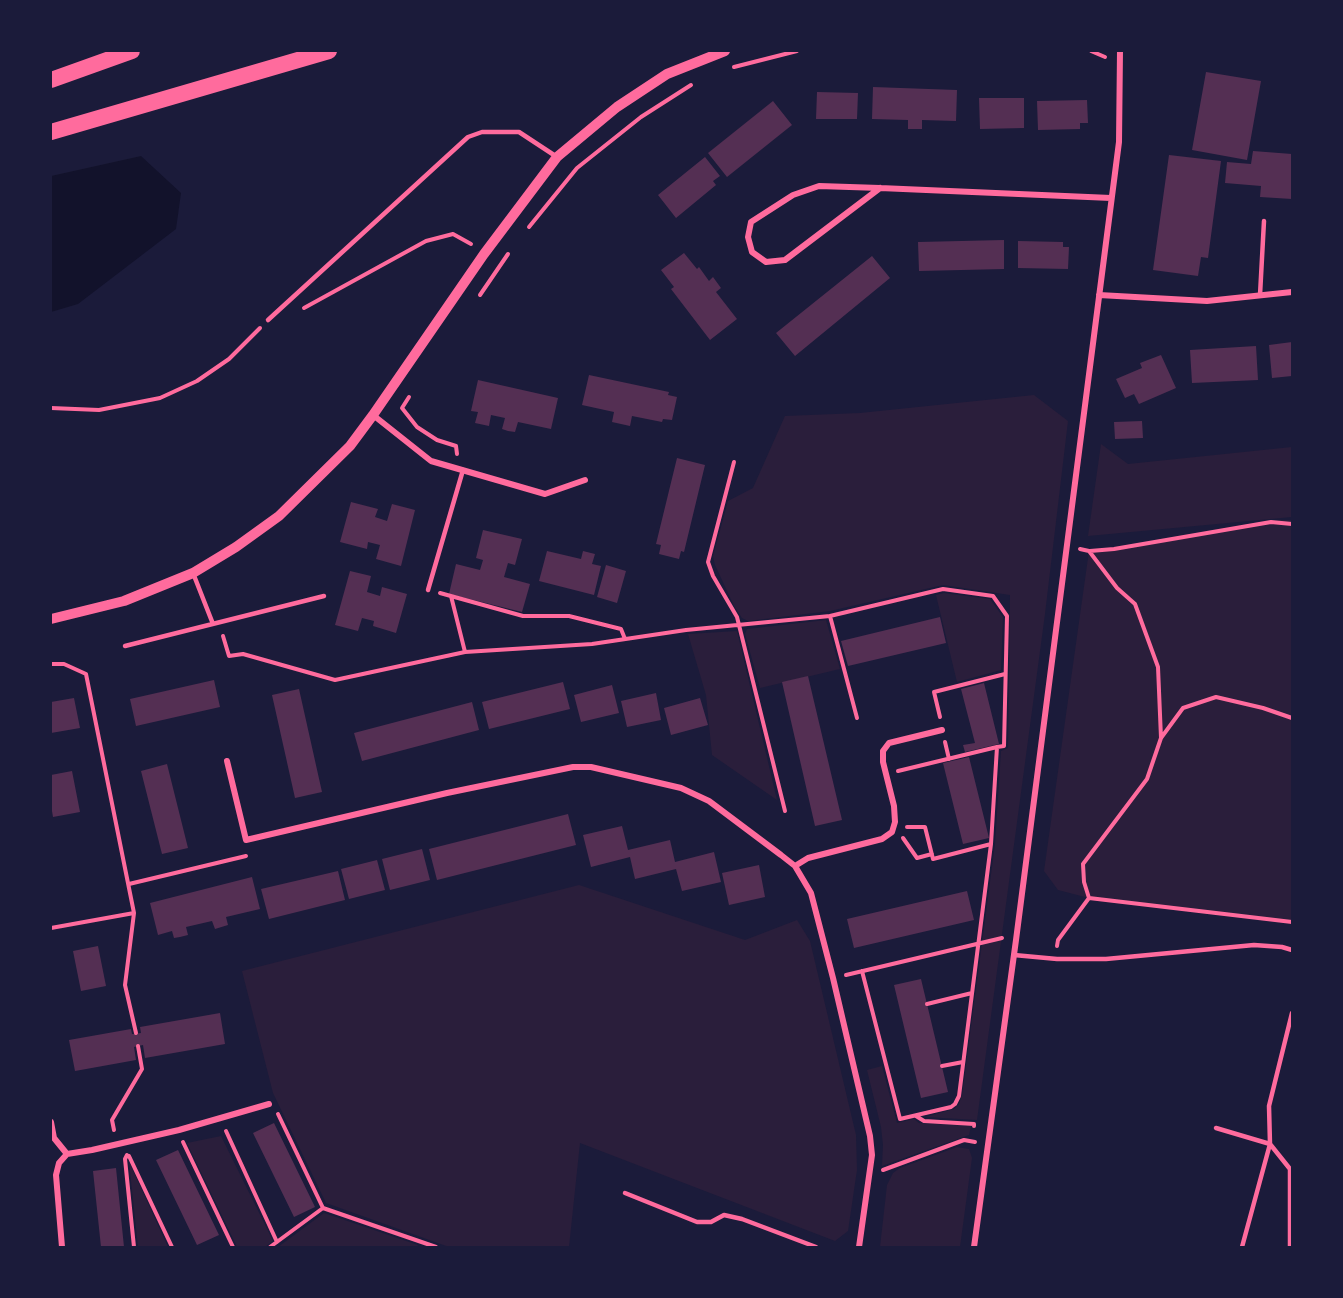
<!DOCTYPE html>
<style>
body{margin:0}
#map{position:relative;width:1343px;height:1298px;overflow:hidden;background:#1b1b3a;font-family:"IBM Plex Sans",sans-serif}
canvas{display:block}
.frame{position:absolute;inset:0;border:52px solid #1b1b3a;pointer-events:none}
</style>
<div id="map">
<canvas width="1343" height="1298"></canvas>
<div class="frame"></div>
</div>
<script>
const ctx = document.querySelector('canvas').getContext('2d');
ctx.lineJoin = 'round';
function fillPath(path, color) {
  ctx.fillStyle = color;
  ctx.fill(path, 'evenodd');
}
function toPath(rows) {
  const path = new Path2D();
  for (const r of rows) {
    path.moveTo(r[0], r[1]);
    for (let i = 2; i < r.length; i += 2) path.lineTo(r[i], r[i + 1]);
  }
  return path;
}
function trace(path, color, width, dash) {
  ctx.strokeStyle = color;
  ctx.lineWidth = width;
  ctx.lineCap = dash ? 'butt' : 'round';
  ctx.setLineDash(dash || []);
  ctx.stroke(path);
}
const green = toPath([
 [1034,395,1068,421,1045,614,977,1120,925,1117,954,1109,959,1104,962,1095,995,844,1001,751,1008,748,1010,595,943,585,830,611,748,621,742,618,734,606,715,565,713,556,728,501,753,488,785,416,860,413],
 [1101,444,1128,464,1292,447,1292,517,1088,536],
 [1280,520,1292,520,1292,922,1089,898,1058,890,1044,871,1089,551,1127,549],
 [944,593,990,599,1003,617,1001,670,957,682,936,595],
 [826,620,840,669,760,688,745,634,747,629],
 [737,631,777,800,712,755,706,695,688,634],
 [579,885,745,940,797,920,810,941,856,1135,857,1170,848,1231,835,1241,580,1143,569,1247,449,1247,326,1203,273,1093,242,971],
 [882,1066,897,1123,914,1119,919,1123,971,1126,969,1135,882,1166,883,1145,881,1127,867,1070],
 [221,1136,273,1241,265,1247,237,1247,187,1143],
 [957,1147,969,1149,972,1158,960,1247,880,1247,887,1185,893,1173,900,1168],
 [129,1162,168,1247,138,1247],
 [324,1213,418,1245,417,1247,278,1247]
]);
const water = toPath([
 [141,156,181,193,176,229,78,304,51,312,51,176]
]);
const building = toPath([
 [1206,72,1261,81,1247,160,1192,150],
 [873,87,957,90,956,121,922,120,922,129,908,129,908,120,872,119],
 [817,92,858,93,857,119,816,119],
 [979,98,1024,98,1024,128,980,129],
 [1087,100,1088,123,1080,123,1080,129,1038,130,1037,101],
 [773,101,792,125,727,177,708,153],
 [1253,151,1292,154,1292,199,1260,197,1261,186,1225,183,1227,162,1251,164],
 [1169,155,1221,161,1208,258,1201,257,1198,276,1153,270],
 [705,157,720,176,713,181,716,185,676,218,658,195],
 [1004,240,1004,269,919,271,918,242],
 [1018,241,1063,242,1063,247,1069,247,1068,269,1018,268],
 [684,253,697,269,699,267,709,281,713,277,721,288,716,292,737,319,710,340,671,289,674,287,661,270],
 [872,256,890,278,795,356,776,333],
 [1292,342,1292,376,1272,378,1269,345],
 [1256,346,1258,380,1192,383,1190,350],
 [1161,355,1176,388,1139,404,1134,394,1125,398,1116,379,1142,368,1140,363],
 [589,375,669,392,668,395,677,397,672,420,663,419,662,422,632,416,630,426,612,422,614,412,582,405],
 [478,380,558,398,551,429,518,422,515,432,508,431,502,429,505,418,491,415,489,426,475,423,478,412,471,411],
 [1142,421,1143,438,1115,439,1114,422],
 [677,458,705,465,684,552,681,551,679,559,659,554,661,545,656,544],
 [351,502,378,509,375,517,387,521,392,504,415,510,401,566,376,559,380,545,368,542,367,549,340,542],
 [483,530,522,539,515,565,508,563,504,577,530,584,522,612,449,594,456,564,480,570,483,560,476,558],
 [547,551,581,559,583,551,595,554,592,564,601,566,594,595,539,581],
 [606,565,626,571,617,603,597,597],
 [350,571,371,576,367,592,380,596,382,587,407,594,396,633,373,626,374,621,362,618,358,631,335,625],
 [940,617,946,643,848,666,841,641],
 [808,676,842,820,815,826,782,682],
 [214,680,220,707,136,726,130,699],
 [563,682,570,709,489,729,482,702],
 [984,683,999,744,965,752,963,745,975,743,961,689],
 [612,685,619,713,581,722,574,695],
 [299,689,322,792,295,798,272,695],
 [656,693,661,720,627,727,621,701],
 [74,698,80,728,51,733,51,702],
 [700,698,708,725,671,735,664,708],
 [472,702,479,730,362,761,354,733],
 [969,757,989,838,963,844,943,763],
 [167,764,188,848,162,854,141,771],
 [72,771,80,812,53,817,51,805,51,775],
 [568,814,576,845,437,880,429,849],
 [622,826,628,850,670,840,675,862,714,852,721,882,682,891,676,869,635,879,630,857,591,867,583,835],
 [422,849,430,880,390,890,382,859],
 [377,860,385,890,349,899,341,869],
 [759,865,765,897,729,905,722,873],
 [338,871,345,900,269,919,261,889],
 [252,877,260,909,226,917,228,925,215,929,212,921,186,927,188,935,180,937,174,938,172,931,158,935,150,903],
 [967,891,974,920,854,948,847,919],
 [98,946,106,986,81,991,73,951],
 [921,979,948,1092,921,1098,894,985],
 [220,1013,225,1044,145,1058,143,1045,134,1047,136,1060,75,1071,69,1040,131,1029,132,1034,141,1033,140,1027],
 [274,1123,315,1207,294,1217,253,1133],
 [178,1150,219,1235,197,1245,156,1160],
 [116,1168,124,1247,101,1247,93,1171]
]);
const path = toPath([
 [1091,51,1105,57],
 [734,67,797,51],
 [529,227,577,168,641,117,691,85],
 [480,295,508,254],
 [304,308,426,241,453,234,471,244],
 [409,397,402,408,417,427,437,440,456,446,457,454],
 [51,408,99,410,160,398,197,381,229,359,260,328],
 [734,462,708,562,713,576,737,617,785,811],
 [1080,549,1089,551,1117,588,1135,604,1158,667,1161,738,1183,708,1216,697,1263,708,1292,718],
 [1090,551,1114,549,1271,522,1292,524],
 [440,593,523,616,569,616,621,629,625,639],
 [451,596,465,652],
 [830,616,857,718],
 [223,636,229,656,243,654,335,680,465,652,592,644,686,630,830,616,943,589,993,596,1007,616,1004,746,997,747,991,844,959,1096,955,1104,951,1107,900,1119,862,971],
 [51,664,64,664,86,674,134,913,125,985,136,1033],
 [940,717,934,692,1005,674],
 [945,742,949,759],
 [898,771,997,747],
 [907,827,925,827,933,859,991,844],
 [903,838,917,858,932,854],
 [129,884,246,856],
 [1089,898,1084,882,1083,864,1147,779,1161,738],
 [51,928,134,913],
 [1057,946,1058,940,1089,898,1292,922],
 [846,975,1002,938],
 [927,1004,972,993],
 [942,1066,963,1062],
 [916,1116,924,1121,974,1124,974,1126],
 [114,1130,112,1120,142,1069,138,1046],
 [226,1131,277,1242],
 [183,1142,233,1247],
 [127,1155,125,1159,134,1247],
 [129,1156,172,1247],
 [883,1170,964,1140,975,1142],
 [323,1208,436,1247],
 [270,1247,323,1208,278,1114]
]);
const service = toPath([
 [1260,295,1264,221],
 [268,320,468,137,482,132,519,132,557,157],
 [193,573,213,624],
 [428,590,463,470],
 [125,646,324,596],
 [1014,955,1057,959,1106,959,1254,945,1282,947,1292,950],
 [1216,1128,1270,1144,1290,1169,1290,1247],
 [625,1193,697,1222,711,1222,724,1215,742,1219,816,1247],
 [1242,1247,1270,1144,1269,1106,1292,1013]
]);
const minor = toPath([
 [880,188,785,260,766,262,752,252,748,237,751,222,793,195,819,186,880,188,1111,198],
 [1099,295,1207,301,1292,292],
 [373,415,431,461,545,494,585,480],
 [227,761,246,840,447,793,573,767,591,767,681,788,709,801,781,855,795,866,811,893,833,978,870,1136,872,1155,859,1247],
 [795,866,808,858,882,839,892,832,895,822,894,806,883,762,883,751,889,743,942,730],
 [51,1122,54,1138,67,1154,92,1150,179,1130,269,1104],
 [62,1247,56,1175,59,1163,67,1154],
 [974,1247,1016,940,1119,142,1120,51]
]);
const tertiary = toPath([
 [51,619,124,601,193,573,236,547,279,516,350,446,373,415,484,254,557,157,617,107,667,74,725,51]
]);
const trunk = toPath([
 [51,80,132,51],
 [51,132,329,51]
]);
fillPath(green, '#2a1e3b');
fillPath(water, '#12122b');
fillPath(building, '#542f53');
trace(path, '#ff6b9d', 4);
trace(service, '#ff6b9d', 4.5);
trace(minor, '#ff6b9d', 6);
trace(tertiary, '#ff6b9d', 10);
trace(trunk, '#ff6b9d', 16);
</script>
